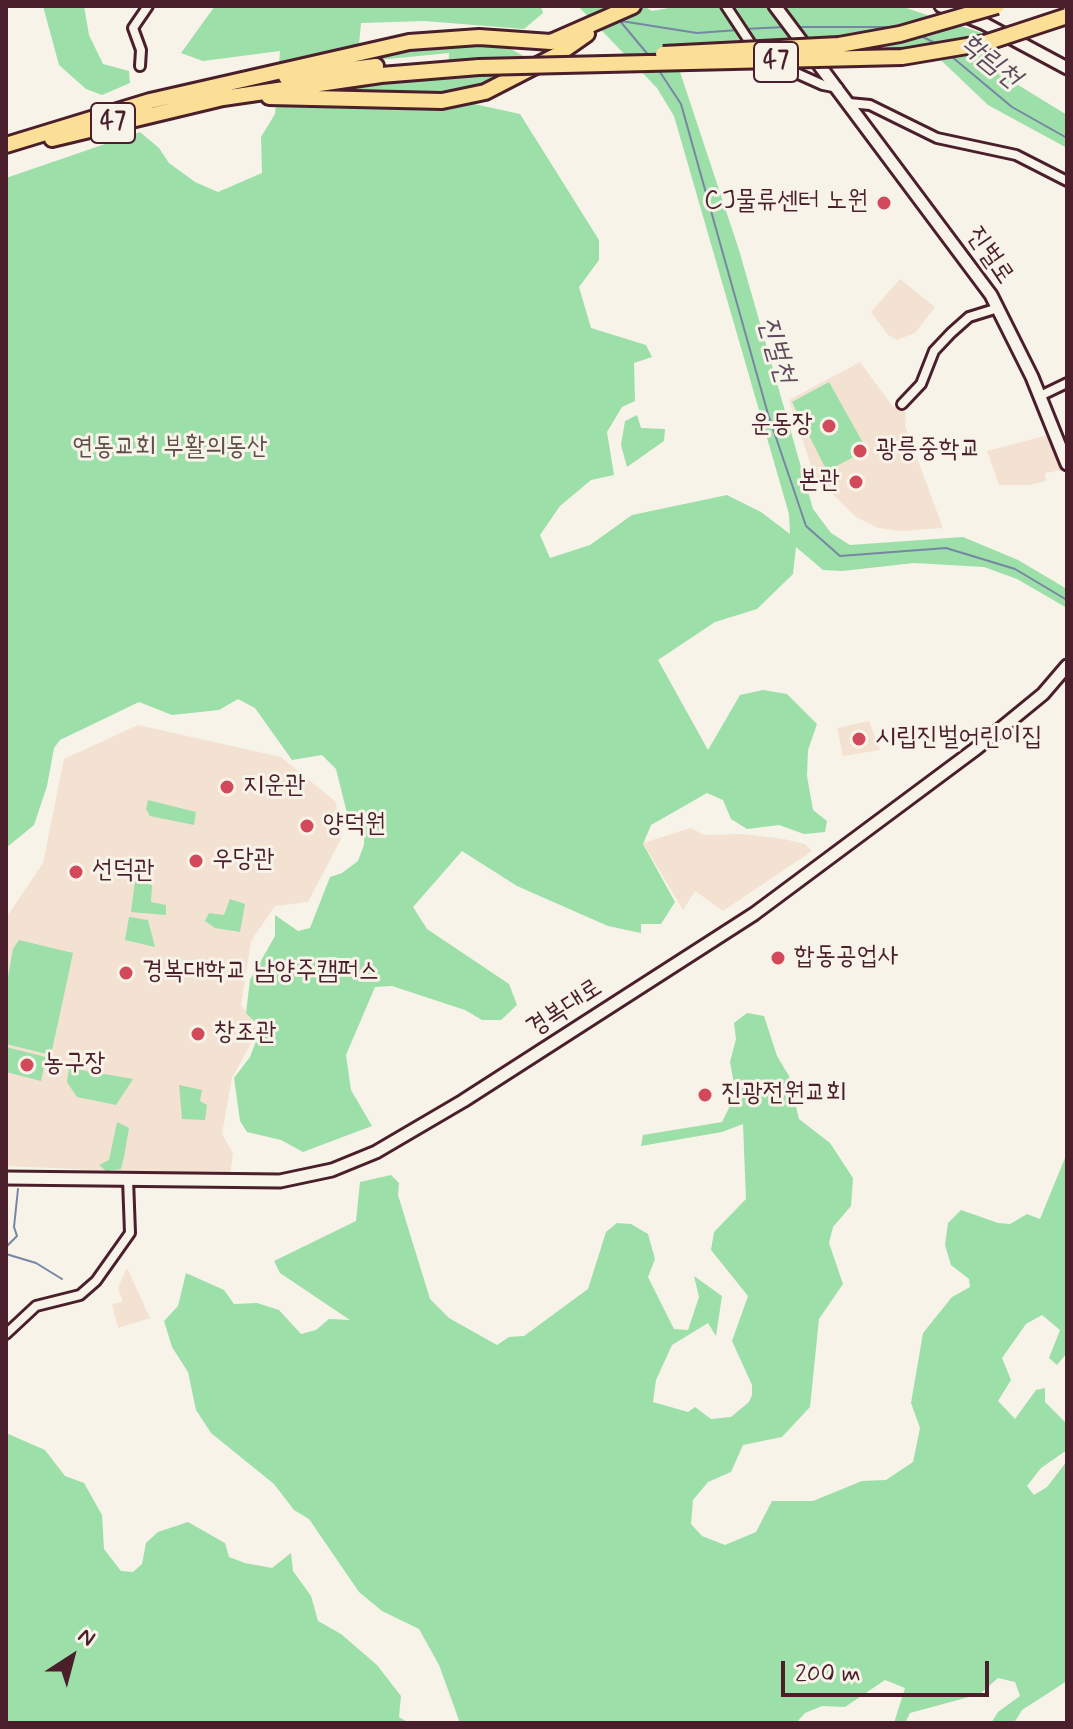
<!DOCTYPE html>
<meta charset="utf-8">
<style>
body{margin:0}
#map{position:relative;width:1073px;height:1729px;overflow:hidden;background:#f7f3e8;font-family:Mynerve,sans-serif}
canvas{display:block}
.frame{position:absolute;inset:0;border:8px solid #4a1f2b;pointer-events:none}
.north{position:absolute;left:32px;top:1617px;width:80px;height:80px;-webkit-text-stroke:6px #f7f3e8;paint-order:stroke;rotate:36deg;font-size:22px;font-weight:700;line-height:32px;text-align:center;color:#4a1f2b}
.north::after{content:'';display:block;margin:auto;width:28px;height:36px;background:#4a1f2b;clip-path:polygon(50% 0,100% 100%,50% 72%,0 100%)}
.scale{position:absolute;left:781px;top:1661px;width:208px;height:36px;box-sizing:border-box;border:4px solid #4a1f2b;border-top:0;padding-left:10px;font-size:24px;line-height:28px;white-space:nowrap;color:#4a1f2b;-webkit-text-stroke:6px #f7f3e8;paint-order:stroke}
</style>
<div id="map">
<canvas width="1073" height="1729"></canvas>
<div class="frame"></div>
<div class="north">N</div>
<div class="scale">200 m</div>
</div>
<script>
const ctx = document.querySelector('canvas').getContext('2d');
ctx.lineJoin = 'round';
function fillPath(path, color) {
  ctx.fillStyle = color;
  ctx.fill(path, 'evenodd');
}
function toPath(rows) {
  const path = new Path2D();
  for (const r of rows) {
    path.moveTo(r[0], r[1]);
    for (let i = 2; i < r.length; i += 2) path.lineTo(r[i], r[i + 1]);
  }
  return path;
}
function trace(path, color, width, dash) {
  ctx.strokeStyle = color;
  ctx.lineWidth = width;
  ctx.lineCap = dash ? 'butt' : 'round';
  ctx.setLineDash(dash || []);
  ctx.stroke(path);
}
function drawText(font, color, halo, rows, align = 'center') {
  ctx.font = font + ' Mynerve,"Poor Story",sans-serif';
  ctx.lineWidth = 6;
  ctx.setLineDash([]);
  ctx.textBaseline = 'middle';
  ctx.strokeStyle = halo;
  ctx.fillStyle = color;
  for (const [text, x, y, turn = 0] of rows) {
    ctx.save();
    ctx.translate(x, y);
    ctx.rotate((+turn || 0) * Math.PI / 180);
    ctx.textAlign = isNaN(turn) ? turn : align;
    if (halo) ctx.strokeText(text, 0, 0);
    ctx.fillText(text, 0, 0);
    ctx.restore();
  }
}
const built = toPath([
 [900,279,935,307,915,333,897,340,888,335,871,312],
 [860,362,893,407,898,406,906,413,905,426,943,528,902,531,878,528,856,517,815,477,789,400],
 [1048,435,1063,470,1045,473,1046,481,1029,485,999,485,987,451],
 [869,721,880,750,843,756,837,728],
 [138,725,281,757,336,802,341,839,308,902,275,906,251,941,241,1005,259,1029,232,1078,222,1134,233,1153,230,1176,6,1166,6,918,43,863,64,759],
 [691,828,704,835,742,834,784,839,805,844,812,851,723,911,695,891,683,910,643,843],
 [127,1268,150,1318,118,1328,112,1304,123,1302,118,1288]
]);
const green = toPath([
 [43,6,84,6,89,35,103,64,129,71,130,83,102,95,86,89,59,65],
 [215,6,541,6,543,13,524,29,424,21,361,23,358,55,416,46,475,46,511,49,531,60,485,85,447,92,391,94,465,102,520,114,599,240,599,260,579,287,591,328,646,345,652,357,634,363,635,401,622,407,607,432,614,475,591,480,560,506,540,535,550,558,590,545,632,515,727,495,761,512,790,534,789,514,674,116,657,88,578,6,644,6,652,11,680,6,900,6,982,33,1000,56,997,72,1067,115,1067,148,988,105,925,45,680,72,739,250,813,509,831,533,850,545,963,537,1018,560,1067,589,1067,608,1017,579,984,567,914,563,842,571,823,570,796,547,793,574,757,609,715,622,658,660,708,750,740,695,763,690,787,694,817,724,808,750,807,776,813,810,827,821,825,832,804,834,779,825,747,829,731,819,723,800,707,793,651,825,643,844,675,902,661,924,641,924,641,933,608,926,517,886,462,851,413,907,427,929,509,984,517,1005,501,1020,482,1020,465,1010,392,986,375,987,346,1055,351,1090,372,1126,303,1152,281,1140,247,1132,240,1121,234,1078,250,1057,261,1028,246,1013,250,980,275,936,275,915,298,931,310,928,330,877,342,873,358,861,364,845,364,822,348,817,336,769,322,755,292,760,255,708,238,699,219,710,172,715,139,702,60,740,54,748,47,786,34,825,6,848,6,178,140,132,159,148,169,163,195,182,218,192,262,173,261,137,275,114,280,51,203,61,181,53],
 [449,53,448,78,356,86,358,62],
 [829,382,867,450,827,471,792,402],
 [637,415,641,428,665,429,664,441,627,467,621,445,625,421],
 [148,800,196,812,194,825,150,816,146,809],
 [135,881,152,885,151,902,166,905,166,915,131,912],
 [230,899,245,904,240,932,215,928,205,921,209,913,224,915],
 [129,917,148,920,155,947,125,940],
 [19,940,73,953,51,1055,6,1044,6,988,13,949],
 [747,1013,764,1016,777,1056,789,1076,799,1119,830,1143,853,1178,851,1206,833,1227,829,1243,843,1284,819,1319,810,1407,782,1437,743,1445,731,1472,708,1482,693,1500,691,1524,702,1536,725,1545,756,1532,772,1501,813,1501,862,1481,886,1480,913,1462,920,1428,911,1403,923,1333,952,1297,970,1287,969,1279,951,1265,945,1245,948,1223,961,1210,998,1223,1010,1224,1027,1214,1040,1219,1067,1153,1067,1353,1057,1365,1049,1358,1060,1330,1042,1315,1026,1324,1002,1358,1011,1380,998,1401,1015,1419,1036,1390,1045,1388,1045,1402,1067,1424,1067,1450,1041,1468,1027,1486,1034,1495,1047,1487,1067,1461,1067,1681,1022,1710,1014,1723,991,1723,998,1712,1020,1696,1015,1682,998,1678,980,1694,910,1713,905,1723,894,1723,905,1688,885,1680,845,1707,822,1706,805,1713,796,1723,460,1723,439,1665,419,1629,382,1611,359,1592,309,1519,294,1510,274,1484,211,1433,196,1410,188,1372,172,1347,164,1321,178,1306,186,1273,224,1290,234,1304,257,1303,279,1310,301,1334,316,1330,329,1319,350,1320,280,1273,274,1261,356,1221,360,1182,391,1175,399,1183,398,1195,430,1299,449,1318,497,1345,509,1337,524,1336,588,1289,606,1232,617,1223,631,1224,648,1234,655,1259,648,1277,674,1329,688,1330,699,1297,694,1276,722,1296,716,1336,708,1323,672,1345,656,1380,653,1402,688,1412,695,1407,711,1419,731,1417,749,1402,752,1395,752,1385,732,1341,748,1296,711,1250,714,1232,746,1199,743,1124,722,1132,641,1146,643,1135,722,1122,736,1094,730,1062,736,1039,734,1023],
 [6,1047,46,1057,41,1081,6,1072],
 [69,1068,133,1079,116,1105,77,1097,67,1082],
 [179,1085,202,1090,200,1101,207,1105,205,1120,182,1119],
 [117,1122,129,1128,124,1157,121,1169,106,1171,99,1165,109,1160],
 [6,1433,45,1450,65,1476,84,1483,102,1515,104,1549,121,1571,133,1572,142,1564,146,1543,158,1532,188,1522,225,1543,229,1557,245,1563,272,1568,291,1553,293,1571,311,1596,318,1621,341,1634,377,1665,401,1696,399,1717,409,1723,6,1723]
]);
const stream = toPath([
 [620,21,650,57],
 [621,21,697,33,738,30],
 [796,27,901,27],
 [744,29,785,27],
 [921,36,937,44],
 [951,56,1012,107,1067,138],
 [658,69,681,104,768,414,806,526,840,556,946,548,1015,569,1067,600],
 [6,1247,17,1236,14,1227,18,1189],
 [6,1254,36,1263,62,1279]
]);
const street = toPath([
 [726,6,755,50],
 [776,64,823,85,838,88],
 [140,66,141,50,133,28,148,6],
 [849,103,870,105,937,138,1016,155,1067,181],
 [1040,396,1067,383],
 [902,404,921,384,934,351,951,333,969,317,998,308],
 [6,1334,36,1306,80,1295,96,1281,130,1233,128,1179]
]);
const secondary = toPath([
 [775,6,991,295,1032,377,1067,464],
 [941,6,983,23,1067,68],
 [6,1178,280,1181,332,1170,376,1152,463,1101,754,914,977,748,1043,694,1067,666]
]);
const highway = toPath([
 [286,77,376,66],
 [269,97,442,101,485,92,557,55,587,34],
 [52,139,223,98,381,75,479,67],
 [6,145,150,101,409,42,479,37,551,42,633,6]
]);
const highwayBridge = toPath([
 [663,54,839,45,900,34,997,6],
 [479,67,902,57,985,43,1067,16]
]);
const markers = [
 [884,203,8,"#d1495b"],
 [829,426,8,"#d1495b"],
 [860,451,8,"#d1495b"],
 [856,482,8,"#d1495b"],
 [859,739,8,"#d1495b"],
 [227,787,8,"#d1495b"],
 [307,826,8,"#d1495b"],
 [196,861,8,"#d1495b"],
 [76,872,8,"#d1495b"],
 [778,958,8,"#d1495b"],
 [126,973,8,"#d1495b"],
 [198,1034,8,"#d1495b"],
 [27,1065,8,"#d1495b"],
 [705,1095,8,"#d1495b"]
];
const shields = [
 [776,62,44],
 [113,123,44]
];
const shieldNames = [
 ["47",776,62],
 ["47",113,123]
];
const poiNames = [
 ["CJ물류센터 노원",868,203,"right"],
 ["운동장",813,426,"right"],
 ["광릉중학교",876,451],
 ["본관",840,482,"right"],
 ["시립진벌어린이집",875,739],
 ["지운관",243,787],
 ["양덕원",323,826],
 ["우당관",212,861],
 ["선덕관",92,872],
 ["합동공업사",794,958],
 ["경복대학교 남양주캠퍼스",142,973],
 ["창조관",214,1034],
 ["농구장",43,1065],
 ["진광전원교회",721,1095]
];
const streetNames = [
 ["진벌로",989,256,56],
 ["경복대로",565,1009,-33]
];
const parkNames = [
 ["연동교회 부활의동산",170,449]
];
const waterNames = [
 ["학림천",990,62,39],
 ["진벌천",775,350,74]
];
fillPath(built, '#f3e2d1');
fillPath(green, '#9cdfa9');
trace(stream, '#7786a4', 2);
trace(street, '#4a1f2b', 14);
trace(secondary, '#4a1f2b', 17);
trace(highway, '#4a1f2b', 20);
trace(street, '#f7f3e8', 8);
trace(secondary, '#f7f3e8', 11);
trace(highway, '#fbdf96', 14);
trace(highwayBridge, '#4a1f2b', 20, []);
trace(highwayBridge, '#fbdf96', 14);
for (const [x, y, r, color] of markers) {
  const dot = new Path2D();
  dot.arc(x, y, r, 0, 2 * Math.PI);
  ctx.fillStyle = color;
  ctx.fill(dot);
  trace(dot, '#f7f3e8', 3);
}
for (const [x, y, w] of shields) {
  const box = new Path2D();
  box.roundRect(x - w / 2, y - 20, w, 40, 6);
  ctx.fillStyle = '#f7f3e8';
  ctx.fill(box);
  trace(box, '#4a1f2b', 2);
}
drawText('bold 24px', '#4a1f2b', null, shieldNames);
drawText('26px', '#4a1f2b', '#f7f3e8', poiNames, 'left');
drawText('26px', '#4a1f2b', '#f7f3e8', streetNames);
drawText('26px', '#5e4f4a', '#f7f3e8', parkNames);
drawText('italic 28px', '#5d4a5d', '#f7f3e8', waterNames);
</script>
